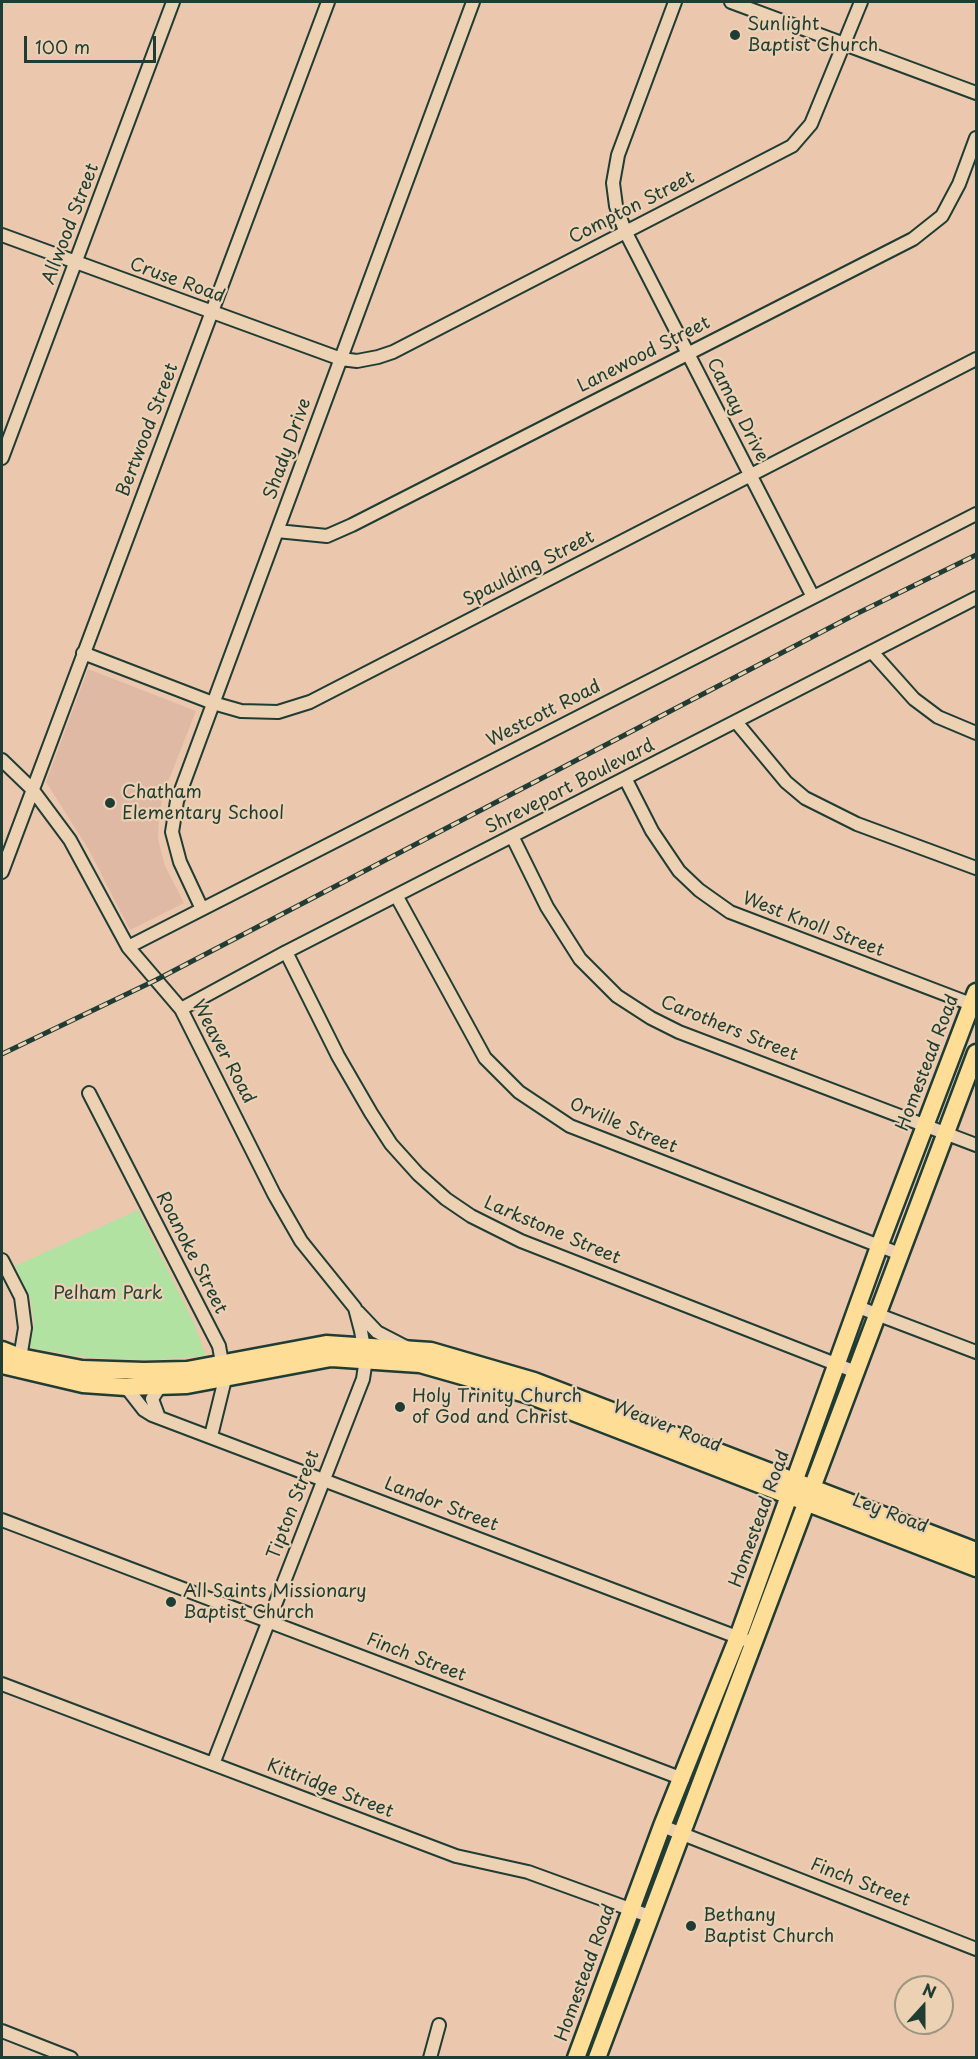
<!DOCTYPE html>
<style>
body{margin:0}
#map{position:relative;width:978px;height:2059px;overflow:hidden;background:#ebc7ae;font-family:"Playpen Sans",sans-serif}
canvas{display:block}
.frame{position:absolute;inset:0;border:3px solid #1f3d34;pointer-events:none}
.north{position:absolute;left:894px;top:1975px;width:60px;height:60px;box-sizing:border-box;background:#ecd1b3;border:2px solid #9a9680;border-radius:50%;rotate:21deg;font-size:16px;font-weight:700;line-height:24px;text-align:center;color:#1f3d34}
.north::after{content:'';display:block;margin:auto;width:21px;height:27px;background:#1f3d34;clip-path:polygon(50% 0,100% 100%,50% 72%,0 100%)}
.scale{position:absolute;left:24px;top:36px;width:132px;height:27px;box-sizing:border-box;border:3px solid #1f3d34;border-top:0;padding-left:8px;font-size:18px;line-height:21px;white-space:nowrap;color:#1f3d34;-webkit-text-stroke:4px #ecd1b3;paint-order:stroke}
</style>
<div id="map">
<canvas width="978" height="2059"></canvas>
<div class="frame"></div>
<div class="north">N</div>
<div class="scale">100 m</div>
</div>
<script>
const ctx = document.querySelector('canvas').getContext('2d');
ctx.lineJoin = 'round';
function fillPath(path, color) {
  ctx.fillStyle = color;
  ctx.fill(path, 'evenodd');
}
function toPath(rows) {
  const path = new Path2D();
  for (const r of rows) {
    path.moveTo(r[0], r[1]);
    for (let i = 2; i < r.length; i += 2) path.lineTo(r[i], r[i + 1]);
  }
  return path;
}
function trace(path, color, width, dash) {
  ctx.strokeStyle = color;
  ctx.lineWidth = width;
  ctx.lineCap = dash ? 'butt' : 'round';
  ctx.setLineDash(dash || []);
  ctx.stroke(path);
}
function drawText(font, color, halo, rows, align = 'center') {
  ctx.font = font + ' "Playpen Sans",sans-serif';
  ctx.lineWidth = 4.5;
  ctx.setLineDash([]);
  ctx.textBaseline = 'middle';
  ctx.strokeStyle = halo;
  ctx.fillStyle = color;
  for (const [text, x, y, turn = 0] of rows) {
    ctx.save();
    ctx.translate(x, y);
    ctx.rotate((+turn || 0) * Math.PI / 180);
    ctx.textAlign = isNaN(turn) ? turn : align;
    if (halo) ctx.strokeText(text, 0, 0);
    ctx.fillText(text, 0, 0);
    ctx.restore();
  }
}
const built = toPath([
 [88,669,196,711,164,792,159,814,158,839,165,866,184,903,130,930,89,850,46,782]
]);
const green = toPath([
 [138,1210,194,1323,206,1356,150,1360,92,1358,30,1348,34,1323,31,1300,15,1266]
]);
const minor = toPath([
 [675,2,618,155,613,183,616,206,625,231,813,597],
 [731,2,976,93],
 [2,235,341,359,357,361,378,357,393,352,792,146,811,124,861,2],
 [2,458,173,2],
 [277,531,327,536,352,525,913,239,942,216,959,184,976,138],
 [872,652,914,699,938,717,976,733],
 [83,653,213,703,241,711,278,712,310,702,976,359],
 [737,723,786,782,805,798,857,824,976,868],
 [2,760,32,789,70,840,128,947,181,1009,274,1194,301,1241,355,1308,361,1331,366,1359,363,1379,213,1764],
 [626,780,652,831,679,871,699,890,730,912,976,1006],
 [512,836,547,907,580,959,617,996,651,1018,679,1032,976,1145],
 [2,872,328,2],
 [397,897,485,1058,519,1092,570,1126,900,1254],
 [202,909,180,862,172,832,177,801,473,2],
 [128,947,976,514],
 [286,952,338,1056,371,1113,391,1144,418,1174,446,1199,471,1216,521,1241,856,1372],
 [181,1009,286,952,976,598],
 [89,1093,219,1346,225,1379,211,1436],
 [2,1260,21,1297,25,1328,19,1364],
 [858,1307,976,1352],
 [358,1312,377,1332,406,1347],
 [126,1387,144,1410,152,1415,745,1640],
 [158,1415,152,1399,160,1386],
 [2,1520,683,1779],
 [2,1684,456,1856,528,1872,649,1916],
 [662,1826,976,1949],
 [2,2031,71,2058],
 [430,2058,439,2025]
]);
const major = toPath([
 [2,1350,20,1357,82,1369,144,1371,187,1370,326,1344,431,1351,534,1381,976,1551],
 [2,1365,83,1384,126,1387,187,1385,331,1358,420,1364,529,1395,976,1568],
 [576,2058,662,1826,738,1637,880,1244,976,992],
 [597,2058,976,1053]
]);
const rail = toPath([
 [2,1054,156,980,856,614,976,555]
]);
const markers = [
 [735,35,6,"#1f3d34"],
 [110,803,6,"#1f3d34"],
 [400,1407,6,"#1f3d34"],
 [171,1602,6,"#1f3d34"],
 [691,1926,6,"#1f3d34"]
];
const poiNames = [
 ["Sunlight",747,25],
 ["Baptist Church",747,46],
 ["Chatham",122,793],
 ["Elementary School",122,814],
 ["Holy Trinity Church",412,1397],
 ["of God and Christ",412,1418],
 ["All Saints Missionary",183,1592],
 ["Baptist Church",183,1613],
 ["Bethany",703,1916],
 ["Baptist Church",703,1937]
];
const streetNames = [
 ["Compton Street",632,208,-27],
 ["Allwood Street",71,224,-69],
 ["Cruse Road",177,281,20],
 ["Lanewood Street",644,355,-27],
 ["Camay Drive",737,410,63],
 ["Bertwood Street",148,430,-69],
 ["Shady Drive",288,449,-70],
 ["Spaulding Street",529,569,-27],
 ["Westcott Road",544,714,-27],
 ["Shreveport Boulevard",570,787,-27],
 ["West Knoll Street",813,925,21],
 ["Carothers Street",729,1029,22],
 ["Weaver Road",223,1052,62],
 ["Homestead Road",928,1063,-69],
 ["Orville Street",623,1126,23],
 ["Larkstone Street",552,1231,23],
 ["Roanoke Street",191,1253,63],
 ["Weaver Road",667,1427,21],
 ["Tipton Street",294,1505,-69],
 ["Landor Street",441,1505,21],
 ["Ley Road",890,1514,21],
 ["Homestead Road",760,1519,-70],
 ["Finch Street",416,1658,21],
 ["Kittridge Street",330,1789,21],
 ["Finch Street",860,1883,21],
 ["Homestead Road",586,1973,-70]
];
const parkNames = [
 ["Pelham Park",108,1294]
];
fillPath(built, '#dfb9a4');
fillPath(green, '#b1e2a2');
trace(minor, '#1f3d34', 16);
trace(major, '#1f3d34', 21);
trace(minor, '#ecd1b3', 12);
trace(major, '#fedd96', 16);
trace(rail, '#1f3d34', 5);
trace(rail, '#ecd1b3', 3, [9]);
for (const [x, y, r, color] of markers) {
  const dot = new Path2D();
  dot.arc(x, y, r, 0, 2 * Math.PI);
  ctx.fillStyle = color;
  ctx.fill(dot);
  trace(dot, '#ecd1b3', 2);
}
drawText('18px', '#1f3d34', '#ecd1b3', poiNames, 'left');
drawText('18px', '#1f3d34', '#ecd1b3', streetNames);
drawText('18px', '#26453a', '#ecd1b3', parkNames);
</script>
